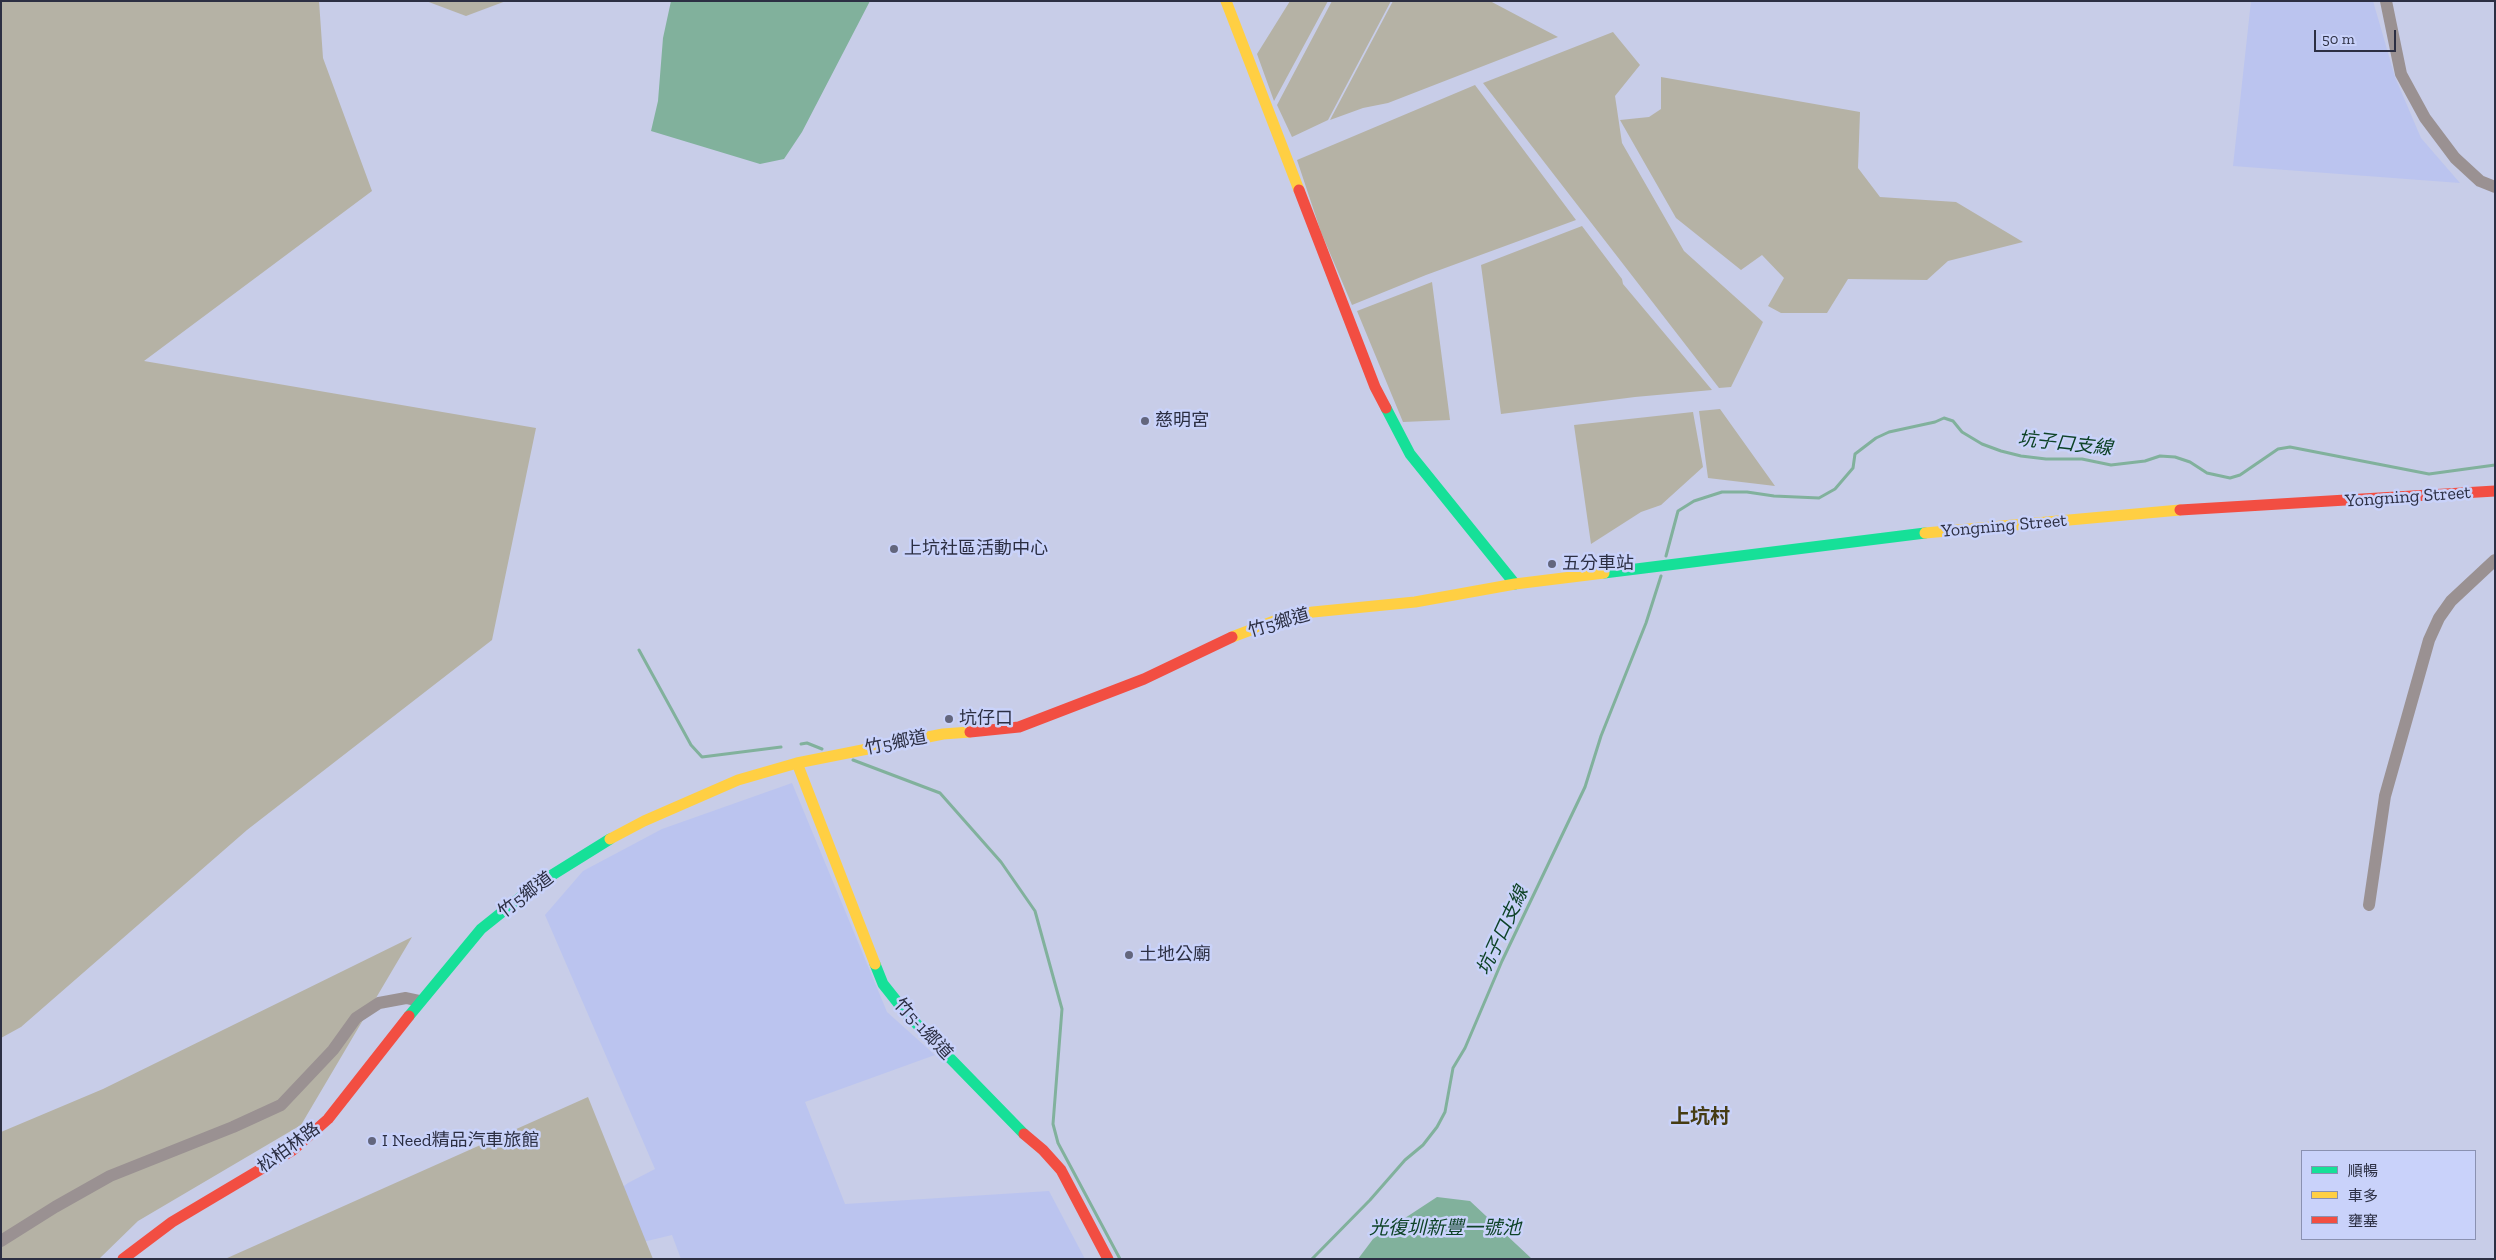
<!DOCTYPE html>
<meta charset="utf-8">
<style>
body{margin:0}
#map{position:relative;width:2496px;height:1260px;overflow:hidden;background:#c8cde8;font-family:"Zilla Slab","Noto Sans TC",serif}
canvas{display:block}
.frame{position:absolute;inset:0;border:2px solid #2c2f43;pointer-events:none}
.legend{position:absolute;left:2301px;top:1150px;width:175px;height:90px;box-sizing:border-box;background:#c9d2fa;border:1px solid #8a91b1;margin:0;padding:6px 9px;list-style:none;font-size:15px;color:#2c2f43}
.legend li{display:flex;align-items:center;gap:10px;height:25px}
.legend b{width:25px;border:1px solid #8a91b1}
.scale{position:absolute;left:2314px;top:30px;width:82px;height:22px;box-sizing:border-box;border:2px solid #2c2f43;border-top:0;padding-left:6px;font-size:15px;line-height:18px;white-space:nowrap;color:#2c2f43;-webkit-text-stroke:4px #c9d2fa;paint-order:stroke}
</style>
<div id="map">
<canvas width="2496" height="1260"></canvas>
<div class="frame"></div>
<ul class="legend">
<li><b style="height:6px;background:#16e098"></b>順暢</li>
<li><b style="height:6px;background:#ffcf43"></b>車多</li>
<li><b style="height:6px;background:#f24e42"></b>壅塞</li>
</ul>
<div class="scale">50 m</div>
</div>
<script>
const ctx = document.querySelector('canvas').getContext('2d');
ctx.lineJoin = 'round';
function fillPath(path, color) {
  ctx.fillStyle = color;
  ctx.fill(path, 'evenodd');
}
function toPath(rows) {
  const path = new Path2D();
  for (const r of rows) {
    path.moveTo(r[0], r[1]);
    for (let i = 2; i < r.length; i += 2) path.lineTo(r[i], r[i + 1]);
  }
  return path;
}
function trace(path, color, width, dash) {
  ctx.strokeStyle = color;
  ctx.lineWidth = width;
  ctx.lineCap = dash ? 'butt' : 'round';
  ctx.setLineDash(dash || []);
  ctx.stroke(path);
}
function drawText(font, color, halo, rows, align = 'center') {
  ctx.font = font + ' "Zilla Slab","Noto Sans TC",serif';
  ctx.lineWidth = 5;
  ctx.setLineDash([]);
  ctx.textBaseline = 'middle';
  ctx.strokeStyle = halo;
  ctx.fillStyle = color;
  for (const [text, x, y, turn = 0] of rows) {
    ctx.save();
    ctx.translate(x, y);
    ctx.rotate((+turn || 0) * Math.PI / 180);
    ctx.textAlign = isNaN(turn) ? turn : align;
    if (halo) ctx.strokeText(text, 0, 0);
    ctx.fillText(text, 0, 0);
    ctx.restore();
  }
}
const built = toPath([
 [2251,1,2373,1,2395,77,2421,138,2460,183,2233,166],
 [792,783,887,1012,935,1055,805,1102,845,1204,1049,1191,1085,1259,681,1259,672,1235,618,1248,606,1200,628,1183,655,1169,545,915,583,871,662,829]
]);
const green = toPath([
 [1,1,319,1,323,58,372,191,144,361,536,428,492,640,247,830,21,1027,1,1038],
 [426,1,506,1,466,16],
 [1290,1,1328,1,1274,101,1257,54],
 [1332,1,1391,1,1328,120,1292,137,1277,105],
 [1393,1,1490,1,1558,37,1388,103,1363,108,1330,120],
 [1613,32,1640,65,1615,96,1622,143,1684,251,1763,322,1731,387,1719,388,1483,83],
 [1661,77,1860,112,1858,168,1880,197,1956,202,2023,242,1948,261,1927,280,1848,279,1827,313,1781,313,1768,306,1784,278,1762,255,1741,270,1676,218,1620,120,1649,117,1661,109],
 [1475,85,1576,220,1426,275,1352,305,1321,232,1297,160],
 [1582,226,1622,279,1623,284,1712,390,1635,397,1501,414,1481,265],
 [1432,282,1450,420,1403,422,1357,311],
 [1720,409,1775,486,1708,478,1699,411],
 [1693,412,1703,467,1661,505,1641,512,1591,544,1574,425],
 [412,937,301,1125,138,1221,99,1259,1,1259,1,1132,103,1089],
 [588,1097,653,1259,225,1259]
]);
const water = toPath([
 [671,1,870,1,802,132,784,159,760,164,651,131,658,101,663,38],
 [1437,1197,1470,1201,1532,1259,1358,1259,1373,1239]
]);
const stream = toPath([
 [1666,556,1678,511,1694,501,1722,492,1747,492,1774,496,1819,498,1835,489,1853,468,1855,454,1876,438,1889,432,1935,422,1944,418,1953,421,1962,432,1982,444,2001,451,2021,456,2046,459,2082,459,2111,465,2145,461,2160,456,2175,457,2190,462,2207,473,2230,478,2240,475,2278,449,2290,447,2429,474,2495,465],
 [639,650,691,745,702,757,781,747],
 [801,744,807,743,822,749],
 [853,760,940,793,1001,862,1035,911,1062,1009,1053,1124,1058,1143,1120,1259],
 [1312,1259,1370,1200,1405,1160,1423,1145,1437,1127,1445,1112,1453,1068,1465,1048,1502,961,1585,787,1601,736,1646,623,1661,576]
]);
const street = toPath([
 [2386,1,2401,74,2425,118,2455,158,2480,181,2495,187],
 [2369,905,2385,796,2429,640,2439,618,2451,601,2495,560],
 [1,1241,55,1207,110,1176,233,1127,281,1105,333,1050,356,1018,379,1003,406,998,420,1001]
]);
const fast = toPath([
 [1386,408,1410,454,1515,584],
 [1604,573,1925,533],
 [875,964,883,984,906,1013,1024,1134],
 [409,1016,481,929,536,885,610,839]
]);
const slow = toPath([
 [1226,1,1299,190],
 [1925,533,2180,510],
 [1232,637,1285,617,1313,612,1415,602,1515,584,1604,573],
 [797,763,875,964],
 [610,839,644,821,738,780,797,763,943,734,970,732]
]);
const jam = toPath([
 [1299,190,1375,387,1386,408],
 [2180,510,2495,491],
 [970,732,1019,727,1144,679,1232,637],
 [1024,1134,1043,1150,1061,1170,1108,1259],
 [123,1259,172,1222,293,1150,328,1119,409,1016]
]);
const markers = [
 [1145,421,5,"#63667d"],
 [894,549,5,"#63667d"],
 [1552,564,5,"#63667d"],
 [949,719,5,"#63667d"],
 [1129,955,5,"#63667d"],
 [372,1141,5,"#63667d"]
];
const poiNames = [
 ["慈明宮",1155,421],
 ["上坑社區活動中心",904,549],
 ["五分車站",1562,564],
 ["坑仔口",959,719],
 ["土地公廟",1139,955],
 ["I Need精品汽車旅館",382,1141]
];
const streetNames = [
 ["Yongning Street",2408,497,-4],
 ["Yongning Street",2004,526,-5],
 ["竹5鄉道",1279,623,-16],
 ["竹5鄉道",896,743,-11],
 ["竹5鄉道",526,895,-37],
 ["竹5-1鄉道",923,1029,47],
 ["松柏林路",289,1148,-36]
];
const waterNames = [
 ["坑子口支線",2065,444,6],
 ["坑子口支線",1503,931,-65],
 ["光復圳新豐一號池",1445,1229]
];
const quarterNames = [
 ["上坑村",1700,1117]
];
fillPath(built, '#bbc4ef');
fillPath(green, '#b5b2a5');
fillPath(water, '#81b19c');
trace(stream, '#81b19c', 3);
trace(street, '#9a9192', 12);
trace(fast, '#16e098', 11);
trace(slow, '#ffcf43', 11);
trace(jam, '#f24e42', 11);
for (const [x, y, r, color] of markers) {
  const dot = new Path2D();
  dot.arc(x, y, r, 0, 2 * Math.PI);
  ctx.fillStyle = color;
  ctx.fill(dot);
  trace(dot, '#c9d2fa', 2);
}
drawText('18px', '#2c2f43', '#c9d2fa', poiNames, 'left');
drawText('18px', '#2c2f43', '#c9d2fa', streetNames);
drawText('italic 19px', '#0e4327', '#c9d2fa', waterNames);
drawText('bold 20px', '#463c13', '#c9d2fa', quarterNames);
</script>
